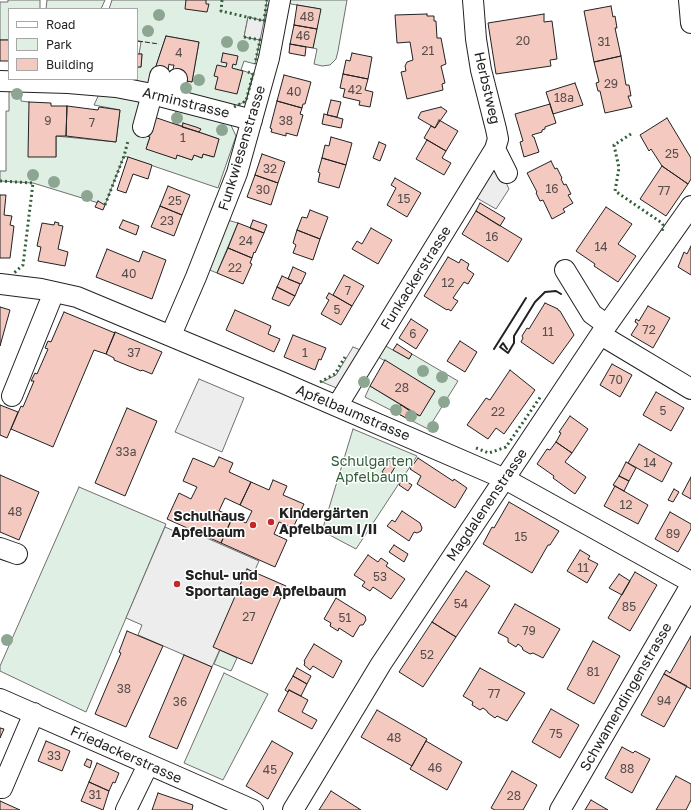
<!DOCTYPE html>
<meta charset="utf-8">
<style>
body{margin:0}
#map{position:relative;width:691px;height:810px;overflow:hidden;background:#fff;font-family:"Golos Text",sans-serif}
canvas{display:block}
.legend{position:absolute;left:8px;top:8px;width:130px;height:72px;box-sizing:border-box;background:#fff;border:1px solid #a7a7a7;margin:0;padding:5px 7px;list-style:none;font-size:12px;color:#222}
.legend li{display:flex;align-items:center;gap:8px;height:20px}
.legend b{width:20px;border:1px solid #a7a7a7}
</style>
<div id="map">
<canvas width="691" height="810"></canvas>
<ul class="legend">
<li><b style="height:5px;background:#fff"></b>Road</li>
<li><b style="height:11px;background:#e0efe3"></b>Park</li>
<li><b style="height:11px;background:#f3c9c0"></b>Building</li>
</ul>
</div>
<script>
const ctx = document.querySelector('canvas').getContext('2d');
ctx.lineJoin = 'round';
function fillPath(path, color) {
  ctx.fillStyle = color;
  ctx.fill(path, 'evenodd');
}
function toPath(rows) {
  const path = new Path2D();
  for (const r of rows) {
    path.moveTo(r[0], r[1]);
    for (let i = 2; i < r.length; i += 2) path.lineTo(r[i], r[i + 1]);
  }
  return path;
}
function trace(path, color, width, dash) {
  ctx.strokeStyle = color;
  ctx.lineWidth = width;
  ctx.lineCap = dash ? 'butt' : 'round';
  ctx.setLineDash(dash || []);
  ctx.stroke(path);
}
function drawText(font, color, halo, rows, align = 'center') {
  ctx.font = font + ' "Golos Text",sans-serif';
  ctx.lineWidth = 3;
  ctx.setLineDash([]);
  ctx.textBaseline = 'middle';
  ctx.strokeStyle = halo;
  ctx.fillStyle = color;
  for (const [text, x, y, turn = 0] of rows) {
    ctx.save();
    ctx.translate(x, y);
    ctx.rotate((+turn || 0) * Math.PI / 180);
    ctx.textAlign = isNaN(turn) ? turn : align;
    if (halo) ctx.strokeText(text, 0, 0);
    ctx.fillText(text, 0, 0);
    ctx.restore();
  }
}
const green = toPath([
 [8,0,40,0,40,9,9,9,9,40,0,40,0,2,8,2,8,0],
 [47,0,105,0,101,9,46,9,47,0],
 [112,0,267,0,264,21,248,17,244,37,260,40,255,64,244,61,241,70,253,74,246,101,232,108,181,94,184,80,192,82,199,42,166,36,153,75,151,88,124,79,137,79,137,67,141,67,142,54,139,54,141,42,137,41,137,9,109,9,112,0],
 [289,0,347,0,338,51,336,59,330,65,322,66,314,64,317,49,313,48,320,9,291,4,289,0],
 [9,89,21,89,21,101,29,102,56,157,56,136,116,142,120,110,94,105,100,92,141,100,145,135,150,137,147,145,192,160,194,155,202,158,203,154,213,157,219,139,173,123,176,111,166,104,229,121,236,136,218,188,124,156,105,205,33,183,0,181,0,171,6,171,6,111,9,111,9,89],
 [227,220,238,223,217,273,207,269,227,220],
 [382,344,409,359,412,354,458,381,428,429,365,397,370,386,419,416,435,391,375,355,382,344],
 [353,429,417,456,356,549,322,531,353,429],
 [79,487,166,524,86,712,0,671,0,666,79,487],
 [220,650,237,658,231,671,214,664,220,650],
 [224,673,268,694,223,780,184,763,224,673]
]);
const parking = toPath([
 [248,17,264,21,260,40,244,37,248,17],
 [493,169,503,176,509,189,496,209,475,197,493,169],
 [353,347,363,351,339,389,322,382,336,375,353,347],
 [199,379,244,398,222,452,175,432,199,379],
 [165,527,181,534,184,528,259,561,212,667,138,635,142,625,126,618,165,527]
]);
const building = toPath([
 [186,0,206,0,206,4,209,4,207,12,185,9,186,0],
 [297,5,321,9,317,29,294,25,297,5],
 [611,6,613,17,615,16,617,28,615,28,621,56,594,62,584,11,611,6],
 [427,14,427,16,434,16,434,21,436,21,437,38,441,38,446,64,441,66,445,83,442,84,443,90,407,99,401,72,406,71,405,66,407,62,413,60,410,42,397,43,395,15,427,14],
 [544,14,544,22,552,21,557,59,550,60,551,66,496,74,488,23,544,14],
 [294,25,317,29,313,48,290,44,294,25],
 [166,36,199,42,192,82,171,78,174,65,171,65,169,64,167,77,153,75,166,36],
 [0,40,9,40,9,61,0,61,0,40],
 [290,44,306,47,305,56,289,53,290,44],
 [223,53,238,56,236,65,233,64,232,68,243,71,237,94,215,89,218,77,214,76,217,65,226,67,227,63,221,62,223,53],
 [352,53,372,57,368,79,343,74,346,60,350,61,352,53],
 [137,54,142,54,141,67,137,67,137,54],
 [621,56,626,85,629,85,631,96,628,96,632,107,605,113,600,91,598,91,596,83,599,82,594,62,621,56],
 [343,74,368,79,365,90,373,92,370,107,359,105,360,101,343,97,345,89,340,88,343,74],
 [284,75,311,82,305,104,303,104,302,108,277,101,284,75],
 [575,83,583,105,553,114,546,92,575,83],
 [331,100,341,102,337,117,327,115,331,100],
 [277,101,302,108,300,114,303,115,297,136,286,133,286,136,271,132,272,129,270,128,277,101],
 [29,102,51,103,51,106,67,106,66,136,56,136,56,157,28,157,29,102],
 [550,104,556,123,545,127,545,129,542,130,542,132,532,135,533,137,534,137,539,152,524,157,520,142,523,141,515,114,550,104],
 [67,106,98,110,99,107,120,110,116,142,66,136,67,106],
 [441,107,447,111,435,128,418,118,421,112,441,107],
 [324,114,343,119,341,128,322,124,324,114],
 [154,117,219,139,214,157,203,154,202,158,194,155,192,160,177,155,176,159,146,149,150,137,144,135,154,117],
 [667,118,691,158,691,179,688,184,662,166,651,149,649,151,640,135,667,118],
 [439,120,458,131,446,151,424,138,431,126,435,128,439,120],
 [183,123,196,127,201,129,199,132,182,127,183,123],
 [331,137,352,143,346,165,322,158,325,145,329,146,331,137],
 [427,140,446,151,442,158,451,163,444,175,416,159,427,140],
 [379,142,386,145,380,161,373,158,379,142],
 [262,154,285,162,278,183,255,175,262,154],
 [128,157,152,165,148,179,133,174,126,193,117,190,128,157],
 [322,158,346,165,339,188,318,182,320,173,318,172,322,158],
 [551,161,555,169,557,168,562,178,561,179,564,185,566,184,571,194,568,195,573,203,563,209,565,212,552,219,543,200,540,201,536,193,537,192,527,173,551,161],
 [662,166,688,184,666,216,640,199,662,166],
 [255,175,278,183,271,205,247,197,255,175],
 [395,178,421,193,407,217,387,205,396,188,391,185,395,178],
 [168,186,190,195,182,215,160,206,168,186],
 [0,195,6,195,4,215,12,216,10,225,14,226,10,258,0,258,0,195],
 [98,201,105,205,103,210,95,207,98,201],
 [480,203,505,218,500,226,476,211,480,203],
 [160,206,182,215,174,236,151,227,160,206],
 [606,207,632,224,618,244,636,256,618,282,594,266,595,264,576,251,606,207],
 [310,210,328,217,320,239,297,230,302,217,307,218,310,210],
 [476,211,522,239,508,262,462,234,476,211],
 [123,220,139,226,136,235,119,228,123,220],
 [253,220,267,225,264,233,250,228,253,220],
 [55,222,59,223,58,225,63,226,58,249,68,252,65,266,38,261,41,247,37,246,42,223,54,225,55,222],
 [238,223,264,233,255,253,254,252,252,258,228,248,238,223],
 [371,228,392,240,378,264,352,249,357,241,362,244,371,228],
 [297,230,320,239,313,260,293,253,296,245,293,243,297,230],
 [691,246,691,275,678,267,684,252,687,254,691,246],
 [228,248,252,258,250,263,252,264,243,284,217,273,228,248],
 [107,249,139,262,143,251,166,260,152,299,96,277,107,249],
 [448,257,459,263,461,259,469,264,467,269,474,274,468,284,464,282,453,298,458,301,451,311,448,309,447,310,424,296,448,257],
 [293,267,306,273,301,284,288,279,293,267],
 [344,275,364,286,352,306,333,295,344,275],
 [282,276,300,284,295,296,277,287,282,276],
 [277,287,295,296,289,306,272,299,277,287],
 [329,293,352,306,341,325,321,314,329,300,326,298,329,293],
 [545,303,558,309,558,310,560,311,574,335,553,364,521,342,523,338,522,336,527,328,529,329,545,303],
 [648,306,670,318,653,348,631,335,638,324,635,322,636,319,639,321,648,306],
 [0,307,10,310,0,346,0,307],
 [235,310,271,326,268,334,280,339,274,352,226,330,235,310],
 [64,312,115,333,106,354,94,350,53,447,11,429,21,406,23,407,34,381,31,381,35,373,37,374,48,349,45,348,48,341,51,342,64,312],
 [411,319,428,330,416,349,399,338,411,319],
 [115,332,162,352,152,374,142,370,141,371,114,360,114,358,106,354,115,332],
 [293,335,326,348,321,360,319,359,315,370,284,357,293,335],
 [460,341,477,352,465,372,447,361,460,341],
 [397,344,412,354,409,359,393,350,397,344],
 [385,360,435,391,420,416,370,386,385,360],
 [612,364,632,375,620,397,600,385,612,364],
 [510,370,535,390,504,434,496,428,488,439,467,425,486,398,490,400,510,370],
 [656,392,684,408,671,431,643,415,656,392],
 [0,405,18,412,7,438,0,435,0,405],
 [401,405,410,411,406,418,397,413,401,405],
 [127,408,157,421,125,496,95,483,127,408],
 [570,416,588,429,572,453,556,442,561,433,559,432,570,416],
 [556,442,572,453,565,462,586,477,575,494,553,478,554,476,537,464,547,449,550,450,556,442],
 [639,444,672,463,662,482,628,463,639,444],
 [219,457,233,463,229,472,251,482,240,505,225,498,219,511,233,516,221,543,167,519,179,493,191,499,197,487,183,481,193,458,214,467,219,457],
 [391,458,398,462,389,477,382,472,391,458],
 [418,458,453,481,454,479,467,488,455,508,417,484,421,476,410,469,418,458],
 [626,462,636,468,629,481,619,476,626,462],
 [0,475,39,492,19,540,0,532,0,475],
 [619,476,629,481,624,491,613,485,619,476],
 [691,477,691,499,682,494,691,477],
 [403,479,412,485,408,491,399,485,403,479],
 [273,480,287,486,283,495,304,504,293,528,279,522,274,534,287,540,275,567,221,543,233,516,246,523,252,511,240,505,251,482,269,490,273,480],
 [615,486,648,505,638,524,604,506,615,486],
 [674,489,679,492,673,502,668,500,674,489],
 [509,502,559,531,550,545,548,545,532,573,483,544,492,527,494,528,509,502],
 [402,511,420,523,422,528,421,531,417,533,414,532,409,541,387,526,392,520,395,522,402,511],
 [670,512,691,524,691,529,678,552,655,539,670,512],
 [394,545,408,554,404,562,389,552,394,545],
 [580,550,590,556,588,559,598,564,587,583,567,571,580,550],
 [368,555,378,562,381,558,388,563,386,566,405,579,391,599,373,587,370,591,362,586,365,582,354,575,368,555],
 [247,569,286,586,252,664,213,647,247,569],
 [466,571,490,586,456,637,432,622,466,571],
 [635,572,657,585,630,631,608,618,635,572],
 [619,574,630,581,622,595,609,588,619,574],
 [336,598,365,616,366,620,363,625,360,625,353,637,339,628,338,631,330,626,331,623,324,619,336,598],
 [515,604,560,629,543,658,533,653,530,654,523,650,522,647,518,644,516,647,508,642,508,638,498,633,515,604],
 [432,622,456,637,423,687,399,672,432,622],
 [127,631,163,646,126,727,95,714,121,653,119,652,127,631],
 [691,636,691,689,664,674,666,670,670,673,691,636],
 [593,641,620,656,594,704,567,689,593,641],
 [314,644,342,661,333,678,313,666,310,670,304,665,305,662,304,661,314,644],
 [184,655,212,667,177,749,149,737,184,655],
 [297,668,311,676,307,684,293,676,297,668],
 [480,668,525,693,507,721,497,716,495,718,488,713,487,711,483,708,480,710,472,705,473,702,463,696,480,668],
 [664,674,687,686,664,727,641,715,664,674],
 [293,676,307,684,301,696,289,690,288,692,285,690,293,676],
 [289,690,308,700,302,712,317,720,312,729,278,711,289,690],
 [551,709,579,725,560,758,532,742,551,709],
 [377,710,427,739,412,766,361,737,377,710],
 [0,728,4,729,0,738,0,728],
 [46,741,70,751,62,771,38,761,46,741],
 [272,741,293,753,268,799,246,786,272,741],
 [426,741,462,762,447,790,410,769,426,741],
 [622,747,633,753,635,751,650,759,632,793,605,778,622,747],
 [87,759,92,761,90,768,84,765,87,759],
 [97,763,119,773,115,783,113,782,109,791,89,782,97,763],
 [512,771,537,785,523,810,495,810,491,808,512,771],
 [676,776,691,784,691,800,686,810,656,810,676,776],
 [89,782,109,791,103,810,81,801,89,782],
 [331,791,361,810,319,810,331,791],
 [158,793,193,805,192,810,152,810,158,793],
 [591,800,608,810,585,810,591,800],
 [0,801,20,810,0,810,0,801]
]);
const minor = toPath([
 [689,0,691,23],
 [0,81,68,83,116,87,152,94,252,120],
 [156,95,160,76],
 [172,99,177,79],
 [143,127,152,94],
 [495,149,507,173],
 [565,270,592,314,607,325],
 [0,284,41,289,77,297,281,382,505,479,691,582],
 [171,335,196,277,237,173,269,58,280,0],
 [601,335,691,389],
 [12,396,54,292],
 [337,406,495,149,498,139,496,129,481,70,476,39,473,0],
 [0,548,17,554],
 [0,699,253,810],
 [0,788,2,788,34,713],
 [126,810,148,765],
 [293,810,381,664,607,325,691,206],
 [560,810,691,585]
]);
const hedge = toPath([
 [222,0,221,11,264,21,267,0],
 [244,37,260,40,255,64],
 [234,107,246,101,253,74,248,72],
 [631,134,614,145,619,168,615,191,662,223,663,225,662,232],
 [0,181,33,183,23,265,14,273],
 [105,205,124,156,128,141],
 [320,382,335,374,345,357],
 [476,448,489,453,506,447,541,396]
]);
const fence = toPath([
 [138,41,159,44]
]);
const wall = toPath([
 [494,349,526,298],
 [507,349,503,343,500,347,508,353,514,343,514,336,535,302,545,292,556,291,561,294]
]);
const trees = [
 [159,15],
 [148,31],
 [227,42],
 [243,46],
 [199,80],
 [186,88],
 [17,94],
 [177,118],
 [222,130],
 [33,175],
 [54,182],
 [87,196],
 [423,371],
 [442,377],
 [364,382],
 [444,402],
 [396,410],
 [411,416],
 [433,427],
 [7,640]
];
const markers = [
 [271,522,4,"#c62828"],
 [253,525,4,"#c62828"],
 [177,584,4,"#c62828"]
];
const numberNames = [
 ["48",307,17],
 ["46",303,36],
 ["20",523,41],
 ["31",604,42],
 ["21",428,51],
 ["4",179,53],
 ["29",611,84],
 ["42",355,90],
 ["40",294,92],
 ["18a",564,98],
 ["9",48,121],
 ["38",286,121],
 ["7",92,123],
 ["1",183,138],
 ["25",672,154],
 ["32",270,169],
 ["16",552,189],
 ["30",263,190],
 ["77",664,191],
 ["15",404,199],
 ["25",175,201],
 ["23",167,221],
 ["16",492,237],
 ["24",246,241],
 ["14",601,247],
 ["22",235,268],
 ["40",129,274],
 ["12",448,283],
 ["7",348,291],
 ["5",337,310],
 ["72",649,330],
 ["11",548,332],
 ["6",413,334],
 ["37",134,353],
 ["1",305,353],
 ["70",616,380],
 ["28",402,388],
 ["5",663,411],
 ["22",498,412],
 ["33a",126,452],
 ["14",650,463],
 ["12",626,505],
 ["48",15,512],
 ["89",673,534],
 ["15",521,537],
 ["11",583,568],
 ["53",380,577],
 ["54",461,604],
 ["85",629,607],
 ["27",249,617],
 ["51",345,618],
 ["79",529,631],
 ["52",427,655],
 ["81",593,672],
 ["38",124,689],
 ["77",494,694],
 ["94",664,701],
 ["36",180,702],
 ["75",556,734],
 ["48",394,738],
 ["33",54,756],
 ["46",435,768],
 ["88",627,769],
 ["45",270,770],
 ["31",95,795],
 ["28",514,796]
];
const streetNames = [
 ["Herbstweg",487,88,77],
 ["Arminstrasse",186,103,14],
 ["Funkwiesenstrasse",242,148,-73],
 ["Funkackerstrasse",416,278,-58],
 ["Apfelbaumstrasse",353,413,23],
 ["Magdalenenstrasse",487,505,-56],
 ["Schwamendingenstrasse",626,697,-60],
 ["Friedackerstrasse",126,755,24]
];
const parkNames = [
 ["Schulgarten",372,462],
 ["Apfelbaum",372,478]
];
const poiNames = [
 ["Kindergärten",279,514],
 ["Apfelbaum I/II",279,530],
 ["Schulhaus",245,517,"right"],
 ["Apfelbaum",245,533,"right"],
 ["Schul- und",185,576],
 ["Sportanlage Apfelbaum",185,592]
];
fillPath(green, '#e0efe3');
trace(green, '#6f6f6f', 1);
fillPath(parking, '#ededed');
trace(parking, '#6f6f6f', 1);
fillPath(building, '#f3c9c0');
trace(building, '#222', 1);
trace(minor, '#222', 22);
trace(minor, '#fff', 20);
trace(hedge, '#2f5e38', 3, [2, 3]);
trace(fence, '#222', 1, [5, 2]);
trace(wall, '#222', 2);
ctx.fillStyle = '#8da692';
for (const [x, y] of trees) {
  ctx.beginPath();
  ctx.arc(x, y, 6, 0, 2 * Math.PI);
  ctx.fill();
}
for (const [x, y, r, color] of markers) {
  const dot = new Path2D();
  dot.arc(x, y, r, 0, 2 * Math.PI);
  ctx.fillStyle = color;
  ctx.fill(dot);
  trace(dot, '#fff', 1.5);
}
drawText('12px', '#564c4a', null, numberNames);
drawText('14px', '#222', '#fff', streetNames);
drawText('14px', '#2f5e38', '#fff', parkNames);
drawText('bold 14px', '#222', '#fff', poiNames, 'left');
</script>
